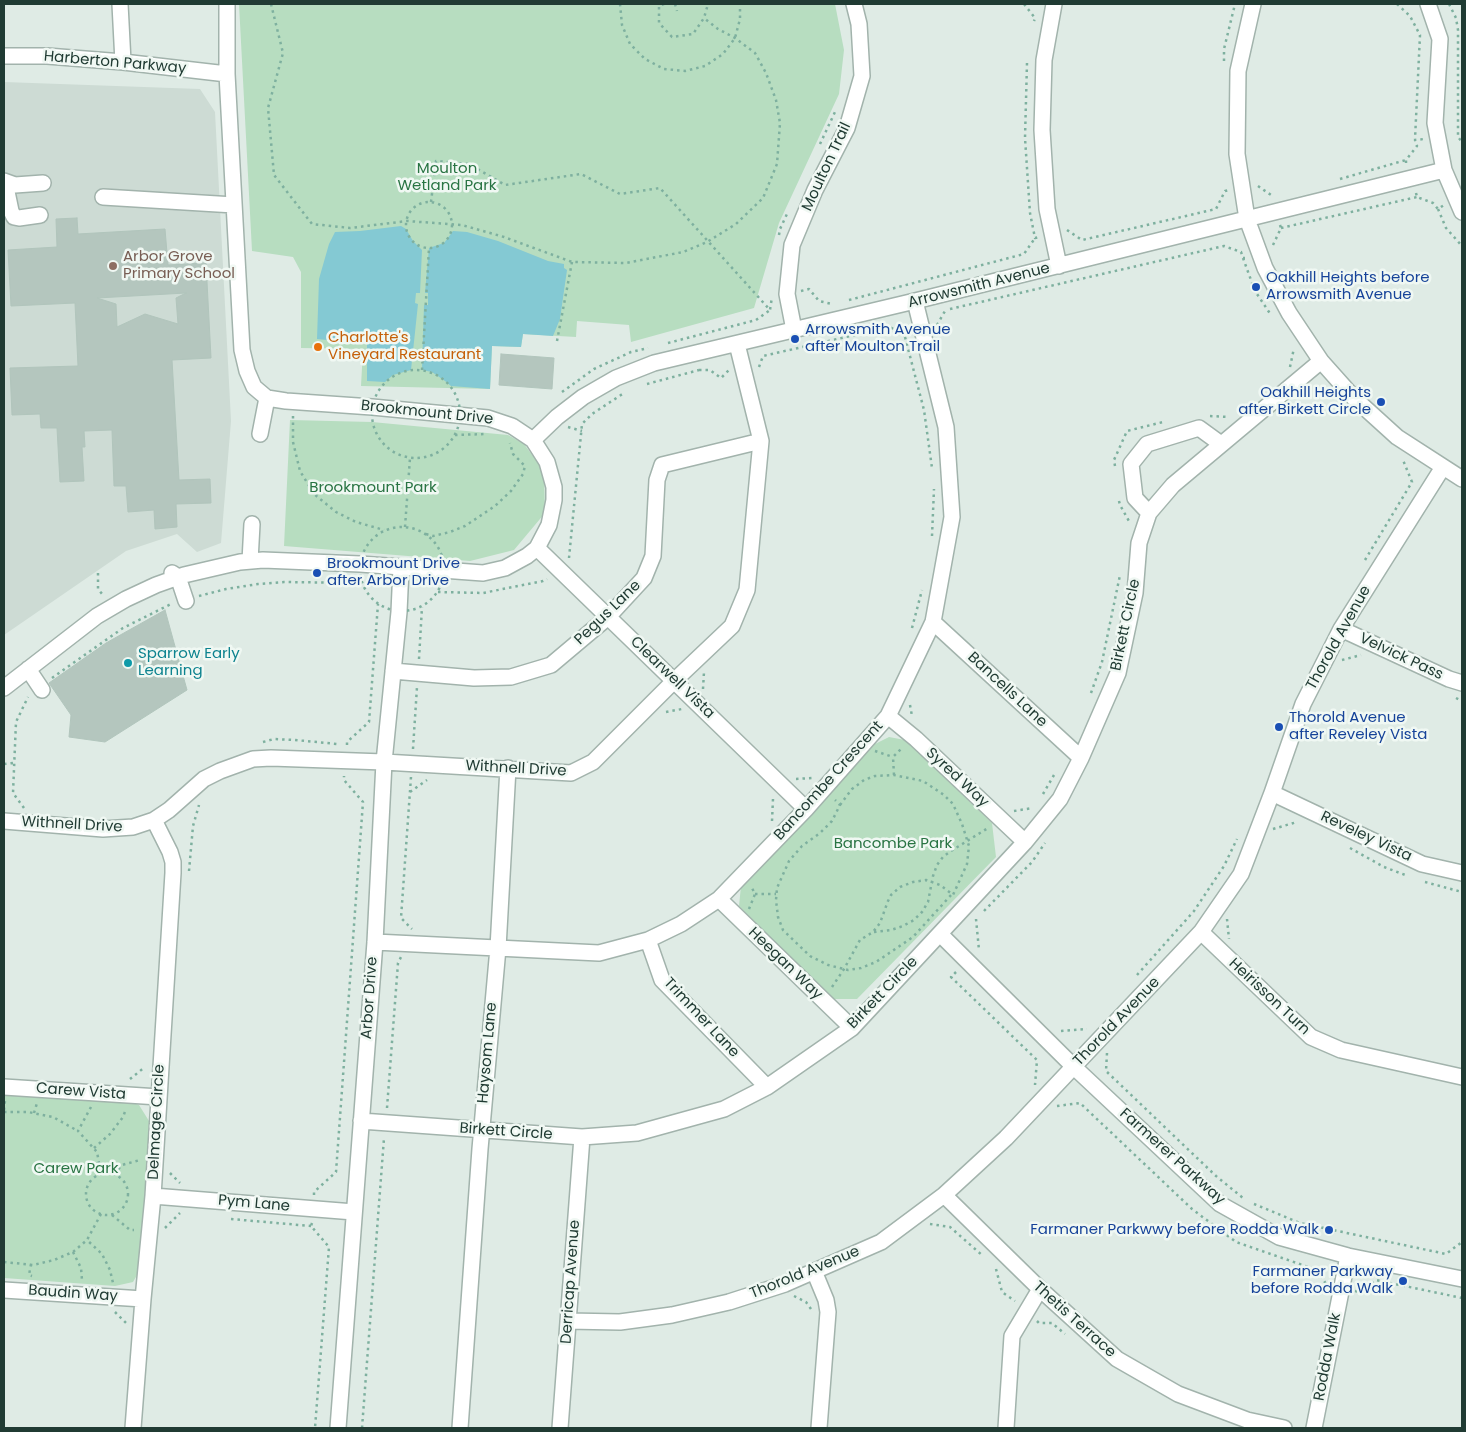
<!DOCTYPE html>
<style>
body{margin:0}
#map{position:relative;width:1466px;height:1432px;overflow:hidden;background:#dfebe5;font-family:Poppins,sans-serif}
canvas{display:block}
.frame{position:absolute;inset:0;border:5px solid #203b33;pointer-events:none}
</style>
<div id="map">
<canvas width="1466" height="1432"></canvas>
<div class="frame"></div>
</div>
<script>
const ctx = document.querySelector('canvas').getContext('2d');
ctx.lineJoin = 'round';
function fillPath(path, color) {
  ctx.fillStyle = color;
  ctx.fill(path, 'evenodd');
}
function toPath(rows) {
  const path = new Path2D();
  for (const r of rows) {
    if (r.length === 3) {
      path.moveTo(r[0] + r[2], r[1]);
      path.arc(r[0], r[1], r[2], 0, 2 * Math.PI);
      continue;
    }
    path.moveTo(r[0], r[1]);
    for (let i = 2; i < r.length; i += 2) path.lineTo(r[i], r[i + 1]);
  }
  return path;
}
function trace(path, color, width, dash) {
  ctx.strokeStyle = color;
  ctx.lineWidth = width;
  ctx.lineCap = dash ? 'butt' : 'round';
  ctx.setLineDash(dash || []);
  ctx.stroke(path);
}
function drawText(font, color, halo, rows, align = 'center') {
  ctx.font = font + ' Poppins,sans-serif';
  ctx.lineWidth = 5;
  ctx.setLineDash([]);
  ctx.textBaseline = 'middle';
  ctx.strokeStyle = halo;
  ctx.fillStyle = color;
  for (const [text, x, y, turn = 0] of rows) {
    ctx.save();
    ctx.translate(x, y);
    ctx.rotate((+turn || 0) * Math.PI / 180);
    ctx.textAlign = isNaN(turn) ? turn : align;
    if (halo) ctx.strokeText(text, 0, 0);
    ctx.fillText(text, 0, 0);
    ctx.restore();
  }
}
const built = toPath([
 [4,82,200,89,215,112,231,421,221,543,197,552,177,534,126,551,4,635]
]);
const green = toPath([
 [239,4,835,4,844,50,839,94,779,223,754,308,631,342,629,325,577,321,576,337,523,334,521,347,492,346,490,389,361,386,363,349,301,348,301,272,293,257,252,251],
 [290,420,372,422,508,435,524,444,544,471,545,513,514,550,470,561,284,546],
 [889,737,905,740,992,823,996,857,857,999,830,999,739,906,741,886,875,744],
 [4,1093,126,1100,139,1105,149,1121,143,1265,133,1282,115,1286,4,1278]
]);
const water = toPath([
 [401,226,406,229,413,241,422,250,420,293,416,293,415,303,418,304,411,370,393,375,385,382,367,381,367,344,317,339,319,279,329,244,335,232,360,231],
 [453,231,467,232,498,241,548,261,564,264,564,268,567,270,560,319,553,336,523,334,521,347,492,346,490,389,451,386,445,381,432,372,422,370,424,305,428,305,428,293,425,293,429,248,444,243]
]);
const building = toPath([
 [77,218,78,234,165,229,168,265,206,263,211,358,172,360,179,480,210,479,211,503,176,504,177,527,155,529,154,510,128,512,126,486,114,486,112,430,84,431,85,447,82,447,84,481,60,482,57,428,41,428,40,414,12,415,10,368,78,366,75,303,11,306,8,250,57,247,56,219,77,218],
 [186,293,176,298,178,324,145,314,117,327,116,304,97,298,186,293],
 [501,354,554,358,552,389,499,385,501,354],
 [165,610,187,690,105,742,69,737,71,715,49,683,106,643,165,610]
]);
const path = toPath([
 [271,4,283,53,268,108,274,175,312,224,350,228,407,221,462,225,504,237,572,262,626,263,683,252,707,242,736,224,763,198,777,164,780,123,776,100,766,73,755,53,735,38,718,29,704,18],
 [620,4,622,25,630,44,645,59,664,69,685,71,705,66,723,54,735,38,740,19,740,4],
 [664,4,659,6,659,23,672,37,693,34,704,18,708,4],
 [675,4,677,11],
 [1024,4,1035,18,1034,21],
 [1397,4,1410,16,1420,35,1415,139],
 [1449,4,1456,18,1458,30,1458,137,1462,142],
 [1224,61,1224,49,1235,4],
 [1027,63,1025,138,1030,213,1035,238,1039,237],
 [820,144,835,112],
 [1406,163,1406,160,1417,146,1415,140,1424,139],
 [1340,179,1406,160],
 [1258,186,1271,195,1272,198],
 [1416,193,1417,197,1433,203,1438,209,1444,205],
 [431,202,436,161,469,164,505,185,581,174,620,194,660,188,770,310,772,297],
 [429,225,23],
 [1438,209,1446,228,1462,246],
 [1281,228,1417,197],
 [1067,230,1082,240,1216,209,1225,191,1229,190],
 [779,235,780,229,787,214],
 [1273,245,1281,228,1280,225],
 [1243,258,1255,291,1271,315],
 [801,291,809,289,819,301,832,304],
 [849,300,1024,254,1035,238],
 [950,309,1224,246,1241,252,1243,258,1245,258],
 [937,325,945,311],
 [905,337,924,410,932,468],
 [557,341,572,262],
 [668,343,756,320,770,310],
 [759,367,763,356,890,327,905,336,908,336],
 [1290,367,1294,348],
 [416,414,44],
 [422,370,429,248],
 [699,370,710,370,721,378,729,370],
 [647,384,699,370],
 [562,392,594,369,631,352,648,348],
 [293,416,293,442,300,471,314,494,336,512,356,522,384,530],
 [1210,416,1229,417],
 [568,427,582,431],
 [455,435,487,434],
 [1115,466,1114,460,1127,431,1163,422],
 [1119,501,1120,505,1130,523],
 [402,569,42],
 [405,527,410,458],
 [426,534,433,536,450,532,465,526,495,506,511,491,523,474,525,466,513,454,510,443],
 [932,536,934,489],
 [569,558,582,424,592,414,624,393],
 [1365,560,1412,482,1403,460],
 [98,573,98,589,103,595],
 [438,592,483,593,543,581,547,579],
 [199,596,226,589,258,584,284,582,362,583],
 [912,628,922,590],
 [419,659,422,607],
 [1342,660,1361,655],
 [52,678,123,628,173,603],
 [703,689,704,672],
 [1091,693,1102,662,1120,575],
 [1456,698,1462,701],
 [910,705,912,716],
 [666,712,682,709],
 [263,742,274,739,295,740,337,744],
 [347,745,347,742,369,722,378,604],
 [413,749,417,687],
 [875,751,893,757],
 [4,764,14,763],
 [894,775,893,757,903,747],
 [411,777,401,918,412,929],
 [796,779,813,778],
 [410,792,427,780],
 [1043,794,1054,775],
 [840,805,852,789,864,780,875,776,894,775,923,781,944,795,953,804,962,824,969,846,967,864,953,895],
 [24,808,13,793,16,722,28,697],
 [1014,811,1033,808],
 [772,821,773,799],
 [1273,829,1297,822],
 [1350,848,1384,867,1408,876],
 [189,871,193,826,199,805],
 [1425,882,1462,892],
 [755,894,776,894],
 [749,909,755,894,751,886],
 [984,911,1032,862,1045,843],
 [976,919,979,950],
 [1227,919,1229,939],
 [874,932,891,930,903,926,914,920,922,912,928,902,933,876,937,865,943,857,951,851,988,828],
 [956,972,951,977,1037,1060,1035,1085],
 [1137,975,1194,911,1224,866,1237,839],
 [832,987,844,969,860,940,873,932,880,923,888,901,891,895,900,887,913,882,926,880,940,885,952,894,913,937,876,962,861,968,848,970,828,965,810,956,783,930,778,917,776,900,777,888,789,861,802,846,820,833,832,821,840,805,835,800],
 [1061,1031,1087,1029],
 [1107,1053,1106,1071,1216,1176,1243,1198],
 [130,1079,145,1067],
 [1057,1106,1080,1103,1192,1209,1236,1242,1317,1270,1326,1284],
 [91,1107,78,1131,97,1152,101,1174],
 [387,1108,398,963,401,957],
 [4,1110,5,1101],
 [4,1112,28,1112,53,1117,78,1131],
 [34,1113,37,1103],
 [94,1148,110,1134,123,1117,126,1109],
 [170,1173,180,1183],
 [107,1194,21],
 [114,1174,122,1165,140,1160],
 [314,1195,314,1192,336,1172,363,802,344,780,344,776],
 [1254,1204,1300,1223,1446,1254,1462,1242],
 [101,1214,87,1240,102,1254,110,1270,113,1283],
 [112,1215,130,1230,134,1230],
 [231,1219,311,1226],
 [312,1223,311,1226,329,1247,315,1428],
 [930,1224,950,1227,983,1256],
 [165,1228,180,1213],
 [73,1252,81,1268,82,1280],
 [4,1262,33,1265,54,1260,73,1252,87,1240],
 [31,1264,29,1275,32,1276],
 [996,1269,1002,1292,1015,1301],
 [1355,1291,1359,1292,1376,1280,1462,1298],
 [794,1296,806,1302,811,1309],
 [115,1312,127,1324],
 [1037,1321,1039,1323,1052,1323,1065,1334],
 [362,1428,384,1138]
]);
const minor = toPath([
 [120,4,123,62],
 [1054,4,1044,60,1042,130,1047,209,1059,266],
 [1253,4,1238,71,1237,154,1247,219,1265,268,1289,313,1321,361,1354,398,1397,437,1462,479],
 [1428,4,1440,39,1435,123,1444,170,1462,212],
 [4,56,47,56,123,62,227,74],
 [4,181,15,185,43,183],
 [5,182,11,211,14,217,19,218,40,215],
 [103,197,234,205],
 [794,330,787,294,792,245,815,190,847,128,862,76,859,24,854,4],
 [260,434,267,398],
 [533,440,557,417,583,397,616,378,654,363,915,301,1444,170],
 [1149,513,1135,498,1131,464,1147,444,1199,428,1221,444],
 [537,548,806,809],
 [250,561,252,524],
 [172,573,178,577,186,601],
 [933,622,1081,758],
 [1341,629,1449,679,1462,683],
 [28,669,42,690],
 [393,671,474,678,511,677,551,665,608,617,644,578,653,556,657,480,662,465,761,441],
 [4,688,97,616,126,599,156,585,184,575,240,562,263,560,360,564,483,573,505,568,527,556,537,548,549,525,554,500,554,487,547,462,533,440,512,426,488,418,372,407,286,401,267,398,254,387,247,371,242,350,227,74,227,4],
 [888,716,916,739,1025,842],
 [1272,793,1422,864,1462,873],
 [4,821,103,829,133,827,154,820,169,810,204,779,220,771,253,759,271,758,384,762,571,773,593,762,674,681,732,626,747,590,761,441,737,344],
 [719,899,852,1028],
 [1201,932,1311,1037,1341,1050,1462,1077],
 [940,934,1074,1067,1220,1204,1279,1237,1348,1256,1462,1279],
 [648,940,662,980,767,1087],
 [375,942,599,953,648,940,681,924,719,899,806,809,888,716,933,622,952,517,946,427,915,301],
 [4,1087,159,1097],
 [361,1121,582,1137,637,1133,724,1109,767,1087,852,1028,1025,842,1060,799,1081,758,1118,673,1135,593,1139,543,1149,513,1173,485,1321,361],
 [944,1195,1040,1289,1117,1359,1178,1394,1247,1420,1284,1428],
 [153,1196,354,1212],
 [814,1271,826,1300,828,1312,819,1428],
 [4,1290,143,1299],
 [568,1321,620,1322,672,1315,729,1302,785,1284,881,1242,944,1195,1006,1138,1201,932,1241,874,1272,793,1303,704,1341,629,1443,467],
 [133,1428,143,1299,153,1196,173,873,173,862,170,852,154,820],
 [338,1428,375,942,384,762,399,612,401,568],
 [460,1428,480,1149,498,948,508,768],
 [560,1428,582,1137],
 [1006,1428,1012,1336,1040,1289],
 [1314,1428,1348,1256]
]);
const markers = [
 [113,266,5,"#8d6e63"],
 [1256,287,5,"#1a4fb4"],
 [795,339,5,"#1a4fb4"],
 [318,347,5,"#e8710a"],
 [1381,402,5,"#1a4fb4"],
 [317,573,5,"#1a4fb4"],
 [128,663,5,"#0f9aa8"],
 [1279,727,5,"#1a4fb4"],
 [1329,1230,5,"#1a4fb4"],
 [1403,1281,5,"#1a4fb4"]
];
const streetNames = [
 ["Harberton Parkway",115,63,5],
 ["Moulton Trail",827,167,-65],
 ["Arrowsmith Avenue",979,286,-14],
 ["Brookmount Drive",427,413,6],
 ["Pegus Lane",608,613,-44],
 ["Birkett Circle",1126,625,-78],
 ["Thorold Avenue",1339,638,-61],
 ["Velvick Pass",1401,657,25],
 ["Clearwell Vista",672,678,44],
 ["Bancells Lane",1007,690,43],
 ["Withnell Drive",516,769,3],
 ["Syred Way",957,778,43],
 ["Bancombe Crescent",829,781,-48],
 ["Withnell Drive",72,825,3],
 ["Reveley Vista",1366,837,25],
 ["Heegan Way",785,964,44],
 ["Birkett Circle",883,993,-46],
 ["Heirisson Turn",1269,997,43],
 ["Arbor Drive",370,998,-86],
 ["Trimmer Lane",701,1018,47],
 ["Thorold Avenue",1117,1022,-46],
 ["Haysom Lane",488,1053,-85],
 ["Carew Vista",81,1092,4],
 ["Delmage Circle",157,1122,-87],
 ["Birkett Circle",506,1132,4],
 ["Farmerer Parkway",1172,1157,42],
 ["Pym Lane",254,1204,5],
 ["Thorold Avenue",805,1273,-22],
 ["Derricap Avenue",571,1282,-86],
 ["Baudin Way",73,1294,4],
 ["Thetis Terrace",1074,1320,42],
 ["Rodda Walk",1328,1357,-79]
];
const parkNames = [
 ["Moulton",447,169],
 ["Wetland Park",447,186],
 ["Brookmount Park",373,488],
 ["Bancombe Park",893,844],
 ["Carew Park",76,1169]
];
const educationNames = [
 ["Arbor Grove",123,257],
 ["Primary School",123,274]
];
const transitNames = [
 ["Oakhill Heights before",1266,278],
 ["Arrowsmith Avenue",1266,295],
 ["Arrowsmith Avenue",805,330],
 ["after Moulton Trail",805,347],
 ["Oakhill Heights",1371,393,"right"],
 ["after Birkett Circle",1371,410,"right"],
 ["Brookmount Drive",327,564],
 ["after Arbor Drive",327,581],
 ["Thorold Avenue",1289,718],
 ["after Reveley Vista",1289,735],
 ["Farmaner Parkwwy before Rodda Walk",1319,1230,"right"],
 ["Farmaner Parkway",1393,1272,"right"],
 ["before Rodda Walk",1393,1289,"right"]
];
const foodNames = [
 ["Charlotte's",328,338],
 ["Vineyard Restaurant",328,355]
];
const cultureNames = [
 ["Sparrow Early",138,654],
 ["Learning",138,671]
];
fillPath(built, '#cddbd4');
fillPath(green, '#b7ddc0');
fillPath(water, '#84c9d3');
fillPath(building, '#b4c6be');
trace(building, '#b1c5bc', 1);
trace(minor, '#a2b3ac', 18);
trace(path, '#7eb09f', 2.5, [2.5, 4]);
trace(minor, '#fff', 15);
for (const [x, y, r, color] of markers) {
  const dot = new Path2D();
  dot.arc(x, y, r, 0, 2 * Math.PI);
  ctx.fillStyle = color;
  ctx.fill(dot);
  trace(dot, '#f0f8f3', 2);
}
drawText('15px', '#203b33', '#f0f8f3', streetNames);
drawText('15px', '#297443', '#f0f8f3', parkNames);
drawText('15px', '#785e54', '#f0f8f3', educationNames, 'left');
drawText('15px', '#164399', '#f0f8f3', transitNames, 'left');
drawText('15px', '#c56008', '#f0f8f3', foodNames, 'left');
drawText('15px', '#0d838f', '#f0f8f3', cultureNames, 'left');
</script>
